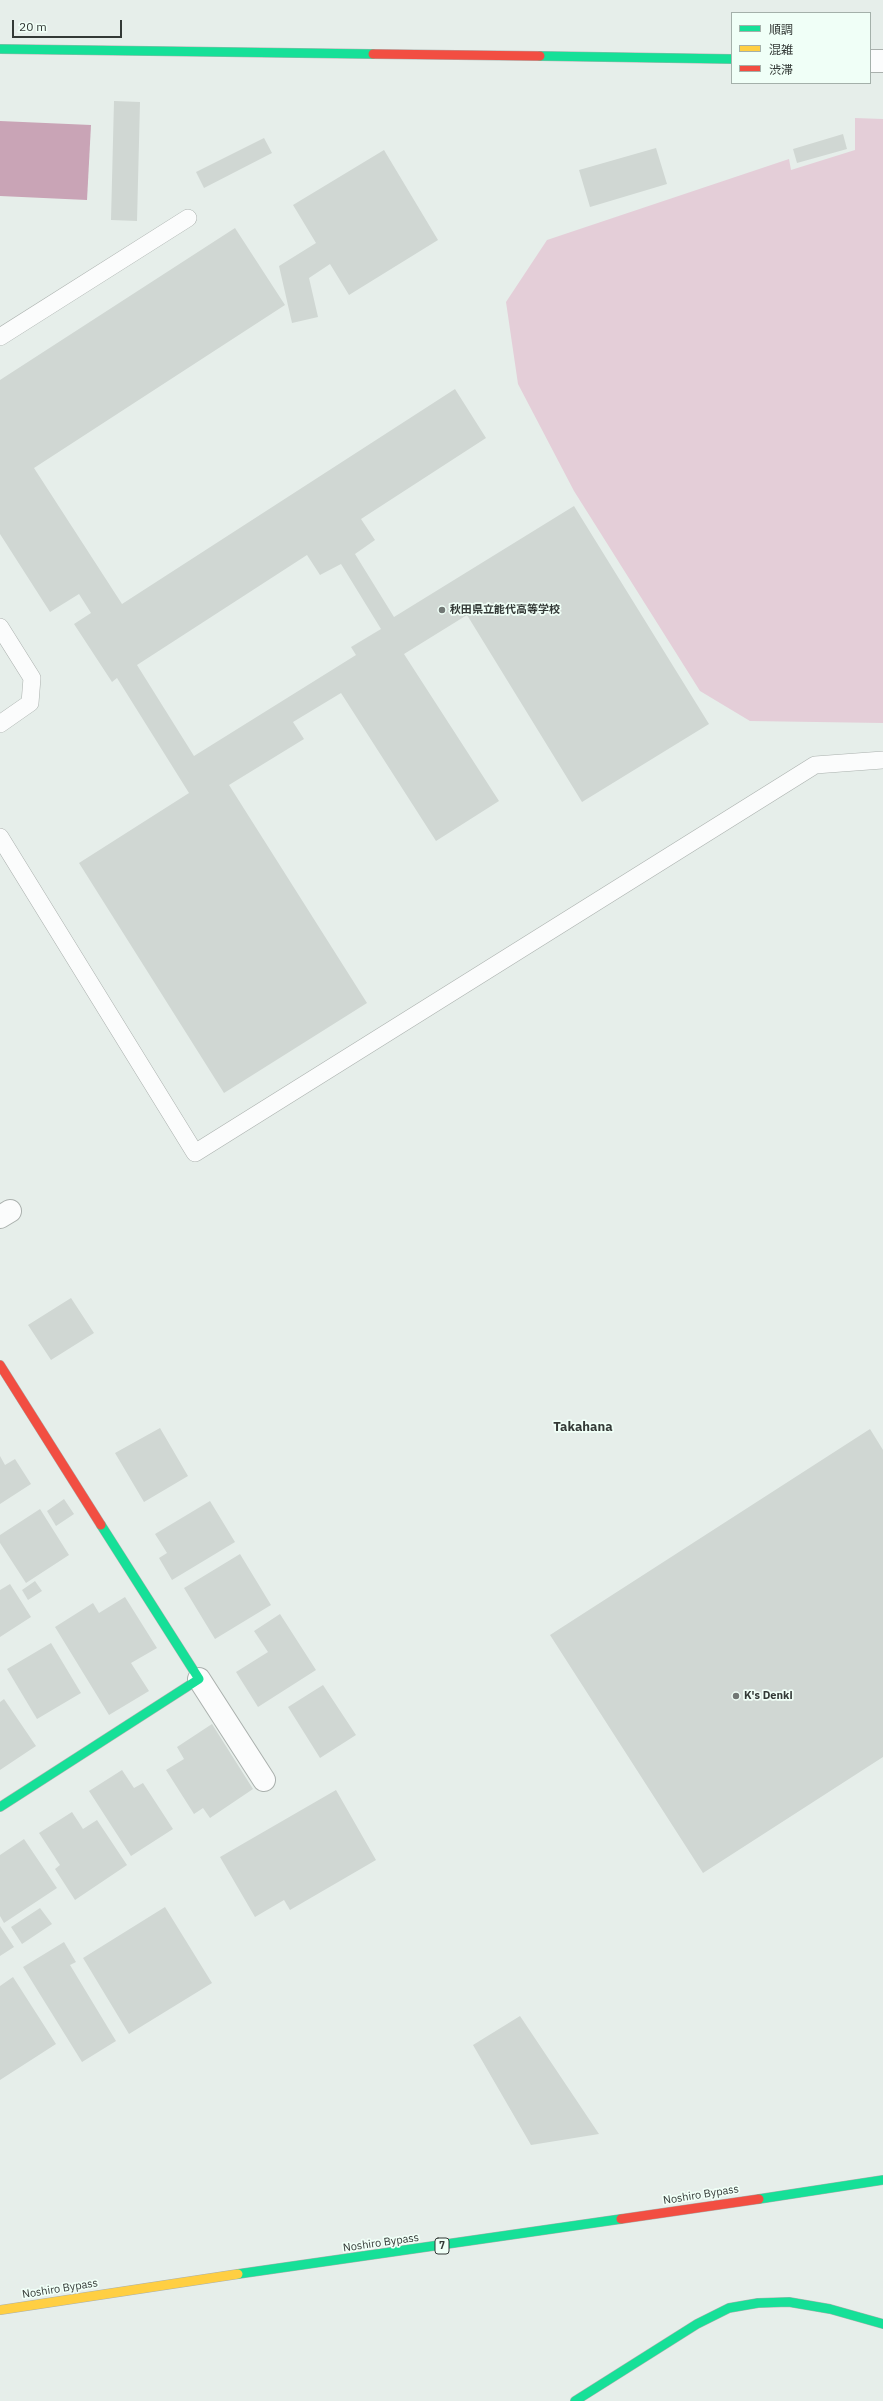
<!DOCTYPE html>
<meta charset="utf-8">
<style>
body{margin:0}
#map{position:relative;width:883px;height:2401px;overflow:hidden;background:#e6eeea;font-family:"IBM Plex Sans","Noto Sans JP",sans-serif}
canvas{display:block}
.legend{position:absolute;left:731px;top:12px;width:140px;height:72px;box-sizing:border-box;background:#f0fff7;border:1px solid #a4b0aa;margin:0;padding:5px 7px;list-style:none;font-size:12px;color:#333936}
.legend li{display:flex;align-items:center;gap:8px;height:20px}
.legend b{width:20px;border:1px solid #a4b0aa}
.scale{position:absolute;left:12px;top:20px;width:110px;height:18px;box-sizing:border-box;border:2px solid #333936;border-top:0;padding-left:5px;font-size:12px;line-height:14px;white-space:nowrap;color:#333936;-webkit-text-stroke:3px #f0fff7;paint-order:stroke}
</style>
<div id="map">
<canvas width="883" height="2401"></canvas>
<ul class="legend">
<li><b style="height:5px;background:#16e098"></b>順調</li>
<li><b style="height:5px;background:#ffcf43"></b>混雑</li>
<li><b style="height:5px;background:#f24e42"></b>渋滞</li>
</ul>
<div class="scale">20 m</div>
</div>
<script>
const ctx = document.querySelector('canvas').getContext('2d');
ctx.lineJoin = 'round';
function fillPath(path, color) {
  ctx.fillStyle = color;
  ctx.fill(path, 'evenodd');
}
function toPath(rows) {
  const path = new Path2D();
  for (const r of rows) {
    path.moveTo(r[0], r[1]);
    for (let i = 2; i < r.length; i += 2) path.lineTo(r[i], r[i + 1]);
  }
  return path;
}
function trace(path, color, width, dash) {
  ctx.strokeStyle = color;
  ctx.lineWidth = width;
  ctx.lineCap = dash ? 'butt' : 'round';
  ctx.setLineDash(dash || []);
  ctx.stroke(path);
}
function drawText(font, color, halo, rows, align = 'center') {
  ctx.font = font + ' "IBM Plex Sans","Noto Sans JP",sans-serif';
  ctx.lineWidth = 3.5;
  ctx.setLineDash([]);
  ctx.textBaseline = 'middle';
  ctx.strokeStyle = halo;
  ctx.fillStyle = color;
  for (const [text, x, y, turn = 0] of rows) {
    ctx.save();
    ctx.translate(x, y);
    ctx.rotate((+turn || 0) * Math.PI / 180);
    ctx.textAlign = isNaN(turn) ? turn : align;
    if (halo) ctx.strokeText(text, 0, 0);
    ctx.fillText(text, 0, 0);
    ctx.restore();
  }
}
const green = toPath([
 [855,118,883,119,883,723,750,721,700,691,574,491,518,384,506,302,547,240,789,159,791,170,855,150]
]);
const water = toPath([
 [0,121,91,125,87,200,0,196]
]);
const building = toPath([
 [114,101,140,102,137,221,111,220],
 [843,134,847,149,797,163,793,149],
 [264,138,272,153,204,188,196,172],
 [656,148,667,184,590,207,579,170],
 [384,150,438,240,349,295,330,264,309,278,318,317,292,323,279,266,316,243,293,205],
 [235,228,285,305,34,468,122,604,455,389,486,438,361,519,375,540,355,554,394,617,574,506,709,724,582,802,467,615,404,654,499,801,436,841,341,693,293,722,304,739,229,785,367,1003,224,1093,79,863,189,793,117,678,112,682,74,624,91,613,79,594,50,612,0,534,0,380],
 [307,555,320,575,341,564,381,629,351,647,356,655,194,756,137,665],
 [71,1298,94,1333,51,1360,28,1325],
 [160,1428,188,1476,144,1502,115,1453],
 [870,1429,883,1450,883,1757,703,1873,550,1635],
 [0,1456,5,1465,15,1459,31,1484,0,1504],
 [64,1499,74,1514,56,1526,47,1511],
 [210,1501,235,1542,172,1580,159,1558,167,1553,155,1534],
 [40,1509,69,1555,26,1583,0,1543,0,1535],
 [240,1554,271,1605,215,1639,184,1588],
 [35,1581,42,1591,28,1600,22,1590],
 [10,1584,31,1617,0,1637,0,1590],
 [125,1597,157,1648,131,1663,149,1691,109,1715,55,1627,93,1603,99,1613],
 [280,1614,316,1670,258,1707,236,1672,268,1652,254,1631],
 [51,1643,81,1693,37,1719,7,1669],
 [323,1685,356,1735,320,1758,288,1707],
 [4,1699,36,1746,0,1770,0,1702],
 [212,1724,253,1789,210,1818,203,1808,194,1814,166,1770,184,1759,177,1747],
 [122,1770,134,1788,143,1783,173,1829,131,1856,89,1791],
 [336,1790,376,1860,290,1910,284,1900,255,1917,220,1857],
 [72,1812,83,1829,97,1820,127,1865,75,1900,55,1869,60,1865,39,1833],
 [24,1839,57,1888,4,1923,0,1916,0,1855],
 [165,1907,212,1983,129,2034,83,1958],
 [40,1908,52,1924,22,1944,11,1927],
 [0,1926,14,1947,0,1956],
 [64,1942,76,1962,70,1965,116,2041,82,2062,23,1967],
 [13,1977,56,2044,0,2080,0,1986],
 [520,2016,599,2134,531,2145,473,2045]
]);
const lane = toPath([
 [0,337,188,218],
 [0,627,32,678,30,703,0,724],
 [0,837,195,1153,815,765,883,760]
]);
const street = toPath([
 [870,61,883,61],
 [0,1217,10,1211],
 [199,1679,264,1780]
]);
const fast = toPath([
 [0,49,373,54],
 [540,56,732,59],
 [0,1807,199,1679,101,1525],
 [759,2199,883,2180],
 [238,2274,621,2219],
 [575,2401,697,2324,729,2308,758,2303,789,2302,830,2309,883,2324]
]);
const slow = toPath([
 [0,2310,238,2274]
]);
const jam = toPath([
 [373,54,540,56],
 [0,1365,101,1525],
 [621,2219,759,2199]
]);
const markers = [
 [442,610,4,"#727875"],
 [736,1696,4,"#727875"]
];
const shields = [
 [442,2246,14]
];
const shieldNames = [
 ["7",442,2246]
];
const poiNames = [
 ["秋田県立能代高等学校",450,610],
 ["K's Denki",744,1696]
];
const streetNames = [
 ["Noshiro Bypass",701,2195,-9],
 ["Noshiro Bypass",381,2243,-8],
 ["Noshiro Bypass",60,2289,-9]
];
const quarterNames = [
 ["Takahana",583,1427]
];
fillPath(green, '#e4ced8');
fillPath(water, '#c9a4b6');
fillPath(building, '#d0d7d3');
trace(lane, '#aab0ad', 18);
trace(street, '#aab0ad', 24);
trace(fast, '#aab0ad', 10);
trace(slow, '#aab0ad', 10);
trace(jam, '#aab0ad', 10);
trace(lane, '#fbfcfc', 17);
trace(street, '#fbfcfc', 22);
trace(fast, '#16e098', 9);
trace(slow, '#ffcf43', 9);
trace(jam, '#f24e42', 9);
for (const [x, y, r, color] of markers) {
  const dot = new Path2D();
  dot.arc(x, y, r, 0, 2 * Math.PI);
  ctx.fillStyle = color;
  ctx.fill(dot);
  trace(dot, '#f0fff7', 1.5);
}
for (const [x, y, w] of shields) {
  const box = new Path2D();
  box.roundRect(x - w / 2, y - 8, w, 16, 3);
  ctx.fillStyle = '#f0fff7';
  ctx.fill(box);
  trace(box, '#333936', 1);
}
drawText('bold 10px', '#333936', null, shieldNames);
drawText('bold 11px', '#333936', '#f0fff7', poiNames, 'left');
drawText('11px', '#333936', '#f0fff7', streetNames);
drawText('bold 13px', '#333936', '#f0fff7', quarterNames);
</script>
